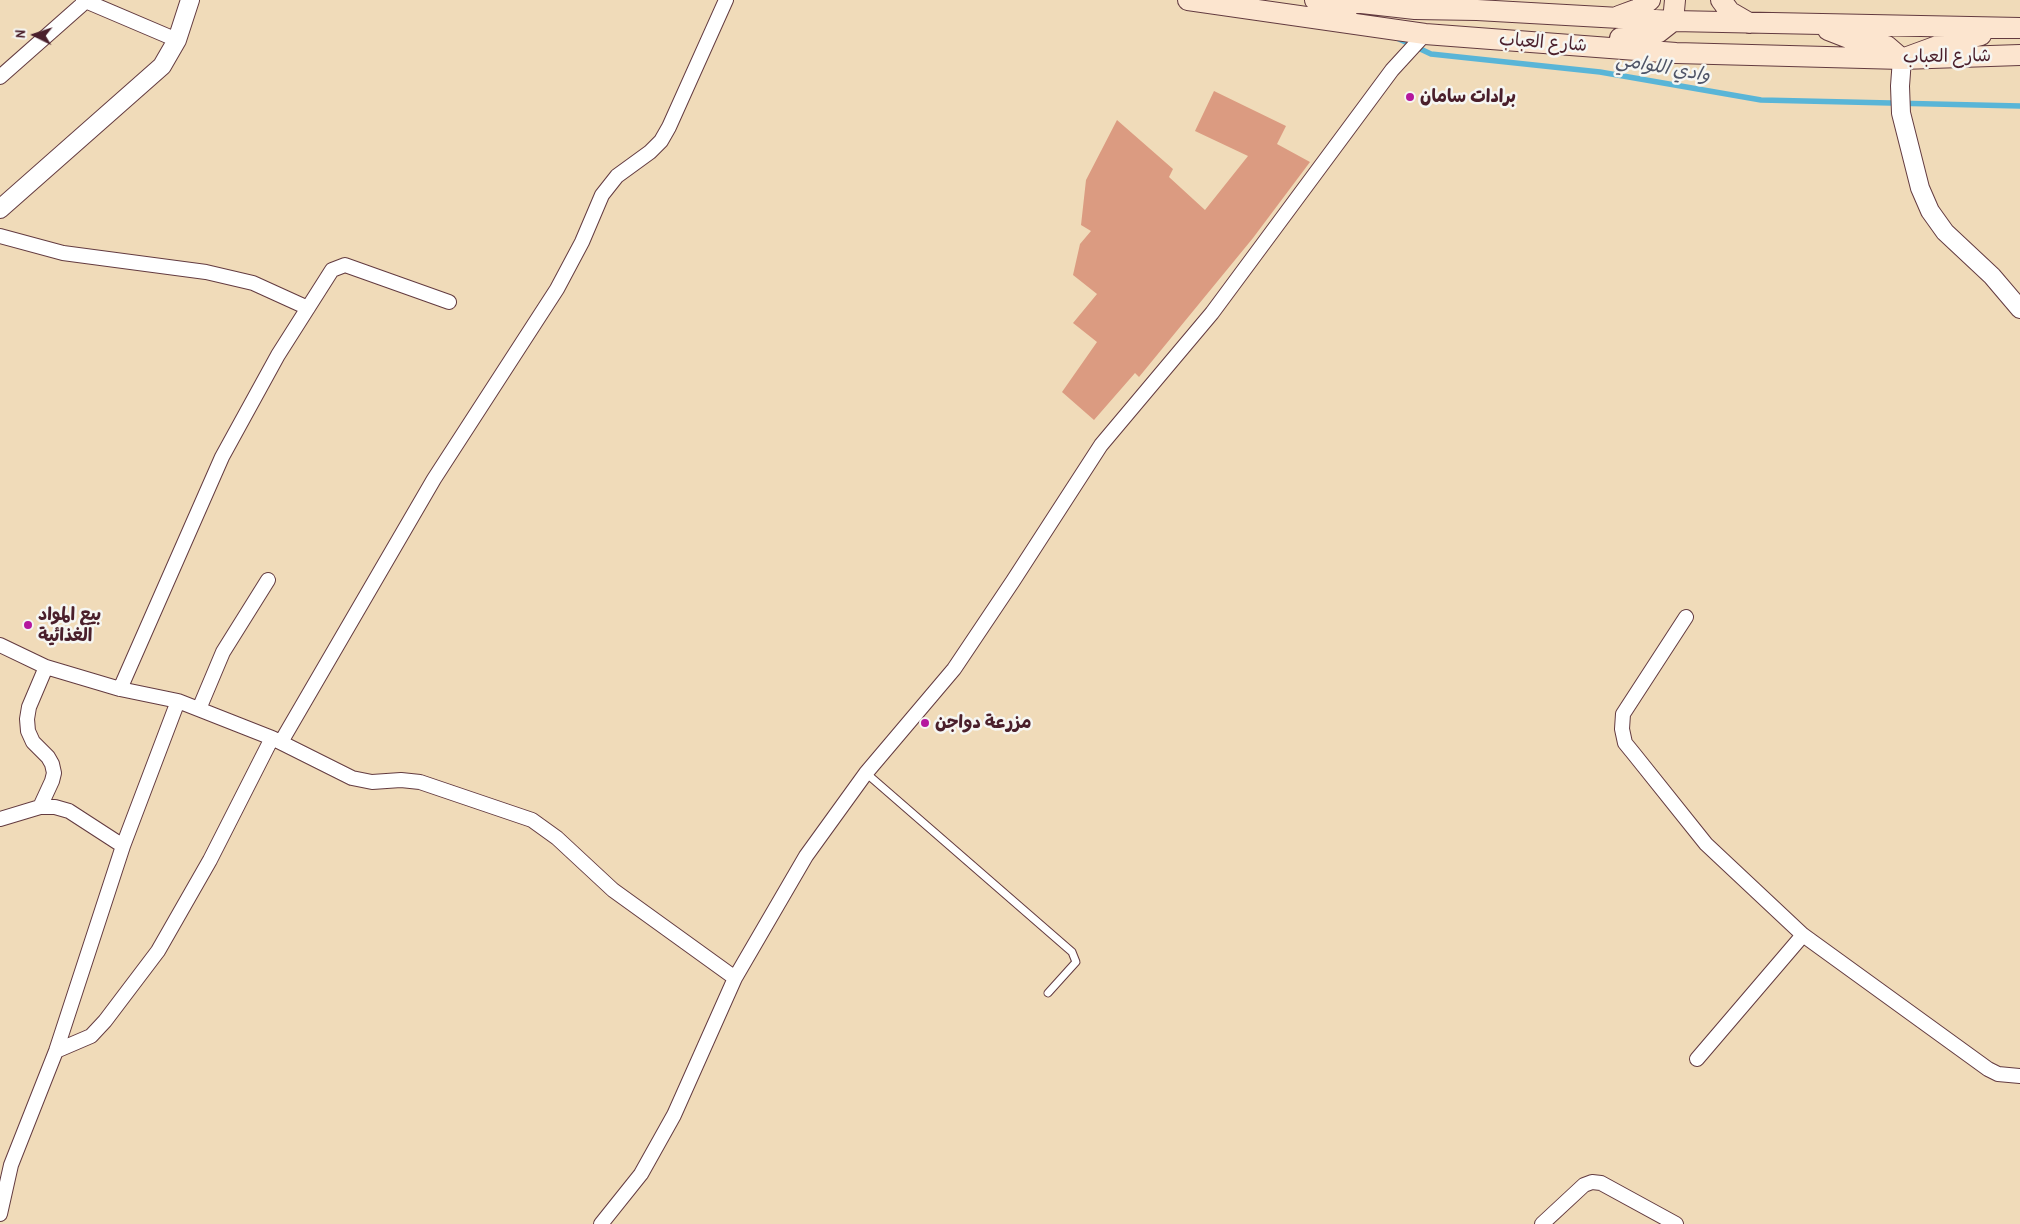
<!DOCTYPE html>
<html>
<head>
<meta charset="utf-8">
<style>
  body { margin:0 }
  #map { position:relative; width:2020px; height:1224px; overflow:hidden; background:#f0dbb9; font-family:"Patrick Hand",sans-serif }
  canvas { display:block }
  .north { position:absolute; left:10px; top:10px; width:50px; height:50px; -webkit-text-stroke:4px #f6f6f2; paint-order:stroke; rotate:274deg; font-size:14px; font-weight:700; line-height:20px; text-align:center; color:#4a1f2b }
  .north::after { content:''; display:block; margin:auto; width:18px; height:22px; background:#4a1f2b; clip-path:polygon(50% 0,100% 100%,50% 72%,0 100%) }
</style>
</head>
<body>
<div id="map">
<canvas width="2020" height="1224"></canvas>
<div class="north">N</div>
</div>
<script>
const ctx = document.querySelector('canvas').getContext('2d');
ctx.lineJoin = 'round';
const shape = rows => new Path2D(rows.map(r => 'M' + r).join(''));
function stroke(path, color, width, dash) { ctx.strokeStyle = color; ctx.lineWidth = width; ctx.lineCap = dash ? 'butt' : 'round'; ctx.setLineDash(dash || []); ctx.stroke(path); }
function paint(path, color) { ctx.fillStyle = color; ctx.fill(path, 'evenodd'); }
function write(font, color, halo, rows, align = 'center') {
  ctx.font = font + ' "Patrick Hand","Playpen Sans Arabic",sans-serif'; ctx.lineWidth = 5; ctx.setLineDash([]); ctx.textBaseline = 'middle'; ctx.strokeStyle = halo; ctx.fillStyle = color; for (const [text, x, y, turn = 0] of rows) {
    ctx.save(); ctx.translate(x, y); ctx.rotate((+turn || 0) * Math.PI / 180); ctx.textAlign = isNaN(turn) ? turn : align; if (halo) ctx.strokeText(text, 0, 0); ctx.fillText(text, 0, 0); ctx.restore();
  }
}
const stream = shape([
  [1397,38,1431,54,1600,72,1761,100,2020,106]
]);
const building = shape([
  [1214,91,1286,126,1277,144,1310,162,1253,238,1139,377,1135,373,1094,420,1062,392,1097,342,1073,323,1097,294,1073,275,1080,244,1091,231,1081,225,1086,180,1117,120,1173,169,1169,177,1205,210,1248,156,1195,131]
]);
const service = shape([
  [866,773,1072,952,1076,962,1048,993]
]);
const minor = shape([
  [83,0,177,40],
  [0,77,86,1],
  [0,236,63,253,206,272,253,283,308,308],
  [1686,617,1623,714,1622,729,1625,743,1634,754,1706,844,1803,935,1988,1069,1998,1074,2020,1076],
  [0,645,46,667,120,689,178,701,272,738,352,778,372,782,401,780,420,782,532,820,557,838,613,890,735,978],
  [120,689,222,457,278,355,332,270,345,265,449,302],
  [199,709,223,652,268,580],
  [281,742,434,479,557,289,582,242,602,195,617,176,650,152,661,141,669,127,726,0],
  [40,807,52,781,54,773,52,764,48,757,33,742,28,731,27,719,29,707,46,667],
  [0,819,40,807,55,807,69,811,123,846],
  [56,1051,91,1036,105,1021,158,951,210,860,272,738],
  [1697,1059,1803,935],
  [0,1214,11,1165,56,1051,123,846,178,701],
  [601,1224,641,1174,674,1115,735,978,806,856,866,773,954,669,1013,581,1101,445,1212,313,1392,70,1425,34],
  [1542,1224,1584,1185,1592,1182,1601,1183,1676,1224]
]);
const tertiary = shape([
  [1902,59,1900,86,1901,113,1920,188,1930,211,1945,232,1992,276,2020,309],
  [0,209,162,66,177,40,190,0]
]);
const secondary = shape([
  [1188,0,1425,34,1676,53,1902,59,2020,55],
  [1315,0,1347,10],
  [1335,0,1415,9,1477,10,1673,21,2020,28],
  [1721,0,1730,12,1749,23],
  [1619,16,1638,9,1650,0],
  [1673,21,1675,0],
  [1828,30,1851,39,1887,46,1902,59,1943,44,1981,35],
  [1620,38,1636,38,1648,36,1659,32,1673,21]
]);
const markers = [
  [1410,97,5,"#b5179e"],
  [28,625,5,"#b5179e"],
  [925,723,5,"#b5179e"]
];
const streetNames = [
  ["شارع العباب",1543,43,4],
  ["شارع العباب",1947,57,-1]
];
const poiNames = [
  ["برادات سامان",1420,97],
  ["بيع المواد",38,615],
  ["الغذائية",38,636],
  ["مزرعة دواجن",935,723]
];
const waterNames = [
  ["وادي اللوامي",1663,68,10]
];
stroke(stream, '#59b5d7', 5.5);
paint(building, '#db9b81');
stroke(service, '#633b40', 9);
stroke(minor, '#633b40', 16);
stroke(tertiary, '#633b40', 20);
stroke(secondary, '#633b40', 22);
stroke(service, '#fff', 7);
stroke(minor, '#fff', 14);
stroke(tertiary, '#fff', 18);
stroke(secondary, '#fce5cf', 20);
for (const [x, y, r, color] of markers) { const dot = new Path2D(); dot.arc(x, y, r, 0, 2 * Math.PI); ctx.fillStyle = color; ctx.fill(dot); stroke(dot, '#f6f6f2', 2); }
write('18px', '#4a1f2b', '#f6f6f2', streetNames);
write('bold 18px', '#4a1f2b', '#f6f6f2', poiNames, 'left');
write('italic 19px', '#4f5467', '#f6f6f2', waterNames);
</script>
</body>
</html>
